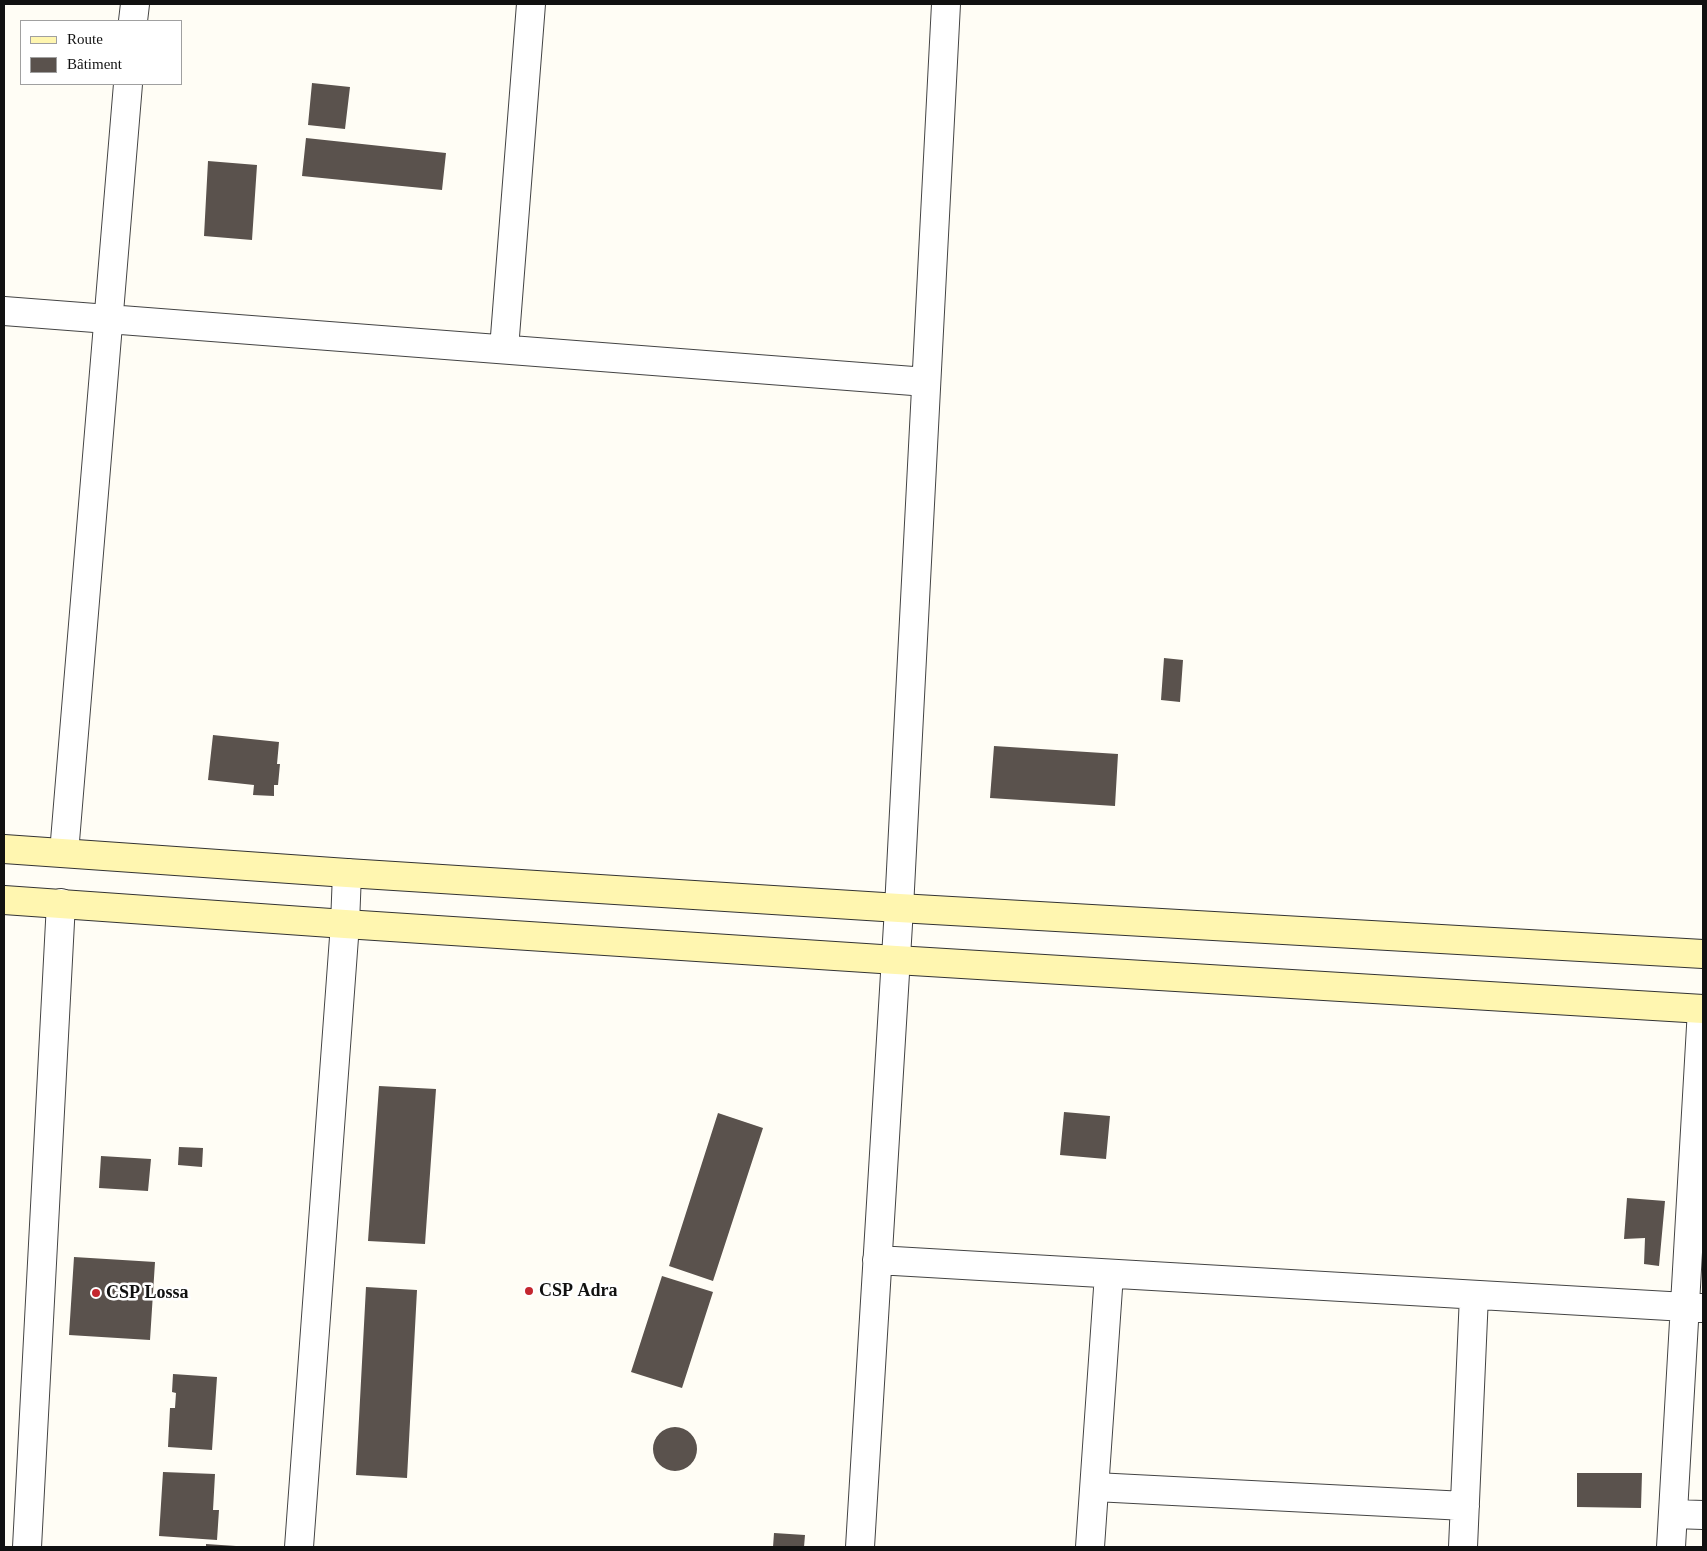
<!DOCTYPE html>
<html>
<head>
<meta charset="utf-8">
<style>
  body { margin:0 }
  #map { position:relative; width:1707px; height:1551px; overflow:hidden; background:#fffdf5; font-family:Georgia,serif }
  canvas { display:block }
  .frame { position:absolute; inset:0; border:5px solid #111; pointer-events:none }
  .legend { position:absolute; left:20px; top:20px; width:162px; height:65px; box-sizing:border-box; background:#fff; border:1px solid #a0a0a0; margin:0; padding:6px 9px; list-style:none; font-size:15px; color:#111 }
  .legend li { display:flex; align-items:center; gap:10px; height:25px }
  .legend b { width:25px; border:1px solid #a0a0a0 }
</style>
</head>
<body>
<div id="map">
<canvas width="1707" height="1551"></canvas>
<div class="frame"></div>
<ul class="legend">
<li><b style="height:6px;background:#fff6b0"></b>Route</li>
<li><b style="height:14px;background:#5a524d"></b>Bâtiment</li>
</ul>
</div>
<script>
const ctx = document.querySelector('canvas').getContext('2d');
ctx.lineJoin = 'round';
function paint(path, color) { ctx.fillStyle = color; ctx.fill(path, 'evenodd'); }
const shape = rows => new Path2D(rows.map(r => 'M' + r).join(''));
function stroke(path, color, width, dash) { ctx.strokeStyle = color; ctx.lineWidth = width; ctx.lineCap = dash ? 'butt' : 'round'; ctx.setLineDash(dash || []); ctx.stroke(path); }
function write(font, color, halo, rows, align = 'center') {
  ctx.font = font + ' Georgia,serif'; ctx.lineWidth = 5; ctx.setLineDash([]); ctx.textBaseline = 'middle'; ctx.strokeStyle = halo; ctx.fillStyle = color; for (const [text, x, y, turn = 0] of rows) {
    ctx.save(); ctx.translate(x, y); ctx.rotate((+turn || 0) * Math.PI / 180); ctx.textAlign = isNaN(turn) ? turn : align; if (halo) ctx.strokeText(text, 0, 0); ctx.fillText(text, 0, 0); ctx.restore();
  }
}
const building = shape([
  [312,83,350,87,345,129,308,125],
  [306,138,446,153,442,190,302,176],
  [208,161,257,165,252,240,204,236],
  [1164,658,1183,660,1180,702,1161,700],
  [213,735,279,742,277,764,280,764,278,785,274,785,274,796,253,795,254,785,208,780],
  [994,746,1118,754,1115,806,990,798],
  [379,1086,436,1089,425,1244,368,1241],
  [1064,1112,1110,1116,1106,1159,1060,1155],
  [718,1113,763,1128,713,1281,669,1266],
  [179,1147,203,1148,202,1167,178,1165],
  [101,1156,151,1159,148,1191,99,1188],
  [1627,1198,1665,1201,1659,1266,1644,1264,1645,1238,1624,1239],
  [74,1257,155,1262,150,1340,69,1335],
  [662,1276,713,1292,682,1388,631,1372],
  [366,1287,417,1290,407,1478,356,1475],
  [173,1374,217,1377,212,1450,168,1447,170,1408,175,1408,176,1393,172,1392],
  '653 1449a22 22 0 1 1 44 0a22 22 0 1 1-44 0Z',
  [163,1472,215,1474,213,1510,219,1510,217,1540,159,1536],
  [1577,1473,1642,1473,1641,1508,1577,1507],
  [774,1533,805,1535,804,1547,773,1547],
  [206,1544,236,1546,236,1547,206,1547]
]);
const street = shape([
  [133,21,135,4],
  [4,311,926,382],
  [504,349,531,4],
  [64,853,128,84],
  [877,1260,1703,1308],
  [1095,1487,1465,1506],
  [1673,1514,1703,1515],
  [27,1547,61,903],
  [299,1547,345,924,347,873],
  [860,1547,899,908,946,4],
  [1090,1547,1109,1274],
  [1463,1547,1474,1295],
  [1671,1547,1702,1009]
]);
const secondary = shape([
  [4,849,347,873,899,908,1703,954],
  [4,900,345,924,896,960,1703,1009]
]);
const markers = [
  [529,1291,5,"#c4262e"],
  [96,1293,5,"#c4262e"]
];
const poiNames = [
  ["CSP Adra",539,1291],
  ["CSP Lossa",106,1293]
];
paint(building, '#5a524d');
stroke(street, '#444', 30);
stroke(secondary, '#333', 30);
stroke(street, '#fff', 28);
stroke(secondary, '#fff6b0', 28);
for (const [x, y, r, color] of markers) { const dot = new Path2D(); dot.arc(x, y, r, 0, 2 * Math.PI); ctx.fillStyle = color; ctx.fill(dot); stroke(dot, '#fff', 2); }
write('bold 18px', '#111', '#fff', poiNames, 'left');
</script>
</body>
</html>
